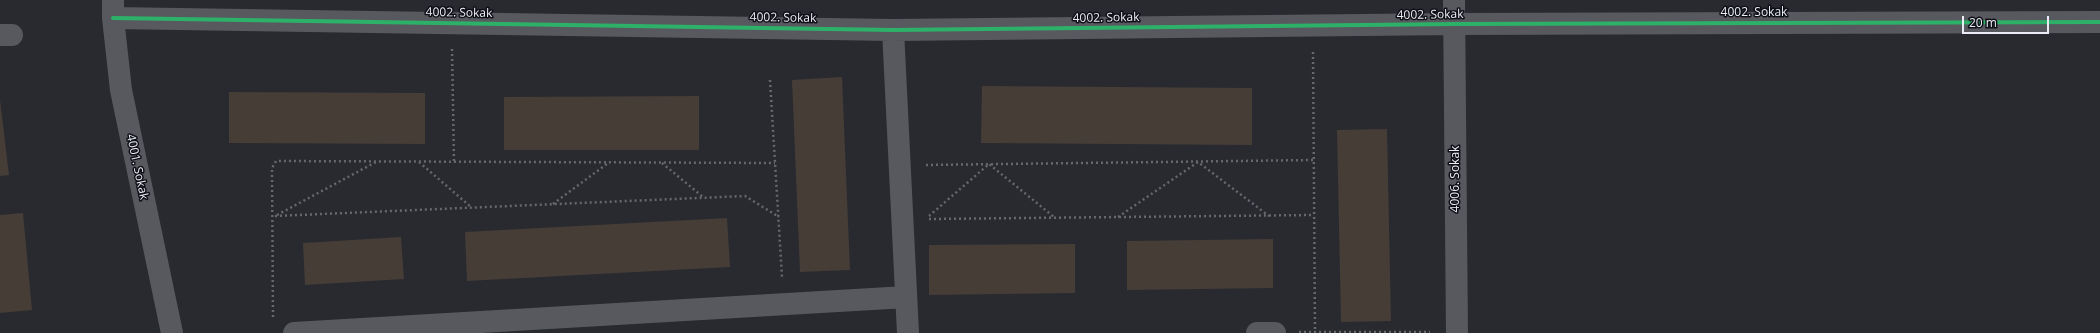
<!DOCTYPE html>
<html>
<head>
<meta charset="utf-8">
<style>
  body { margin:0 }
  #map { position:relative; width:2100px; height:333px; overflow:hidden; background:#282a30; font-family:"Open Sans",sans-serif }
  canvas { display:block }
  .scale { position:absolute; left:1962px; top:16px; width:87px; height:18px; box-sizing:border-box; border:2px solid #ebedf6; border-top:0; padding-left:5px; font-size:12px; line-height:14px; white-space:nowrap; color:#ebedf6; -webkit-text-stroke:3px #0f1016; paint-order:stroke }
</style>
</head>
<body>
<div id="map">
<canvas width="2100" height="333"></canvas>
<div class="scale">20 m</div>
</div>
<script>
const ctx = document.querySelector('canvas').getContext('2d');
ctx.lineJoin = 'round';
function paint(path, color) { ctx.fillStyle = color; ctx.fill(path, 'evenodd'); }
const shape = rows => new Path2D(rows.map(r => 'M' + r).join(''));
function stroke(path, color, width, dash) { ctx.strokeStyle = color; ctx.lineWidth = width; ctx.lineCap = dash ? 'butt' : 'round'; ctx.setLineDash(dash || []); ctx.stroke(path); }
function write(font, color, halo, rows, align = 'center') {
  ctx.font = font + ' "Open Sans",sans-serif'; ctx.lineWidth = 3; ctx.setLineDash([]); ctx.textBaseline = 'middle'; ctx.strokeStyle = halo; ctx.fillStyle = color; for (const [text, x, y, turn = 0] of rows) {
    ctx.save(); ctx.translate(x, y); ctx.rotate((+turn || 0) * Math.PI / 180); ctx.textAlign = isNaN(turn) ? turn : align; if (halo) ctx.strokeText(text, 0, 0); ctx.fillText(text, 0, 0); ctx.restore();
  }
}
const building = shape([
  [842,77,850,270,800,272,792,80],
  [982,86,1252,88,1252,145,981,143],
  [229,92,425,93,425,144,229,143],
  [699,96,699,150,504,150,504,97],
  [0,100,9,175,0,176],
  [1387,129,1391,321,1341,322,1337,130],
  [23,213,32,310,0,313,0,215],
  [727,218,730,267,467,281,465,232],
  [401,237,404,279,305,285,303,243],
  [1273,239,1273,288,1127,290,1127,241],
  [1075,244,1075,293,929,295,929,245]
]);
const path = shape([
  [452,49,454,162],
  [1313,52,1315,332],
  [770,80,782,277],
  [419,162,471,207],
  [662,163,703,197],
  [926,165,1314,160],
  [553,204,608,163],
  [277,215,376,162],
  [275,216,745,196,779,217],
  [929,216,989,164,1054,217],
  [1118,217,1198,162,1269,216],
  [929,219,1314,215],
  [273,317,272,168,276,161,775,163],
  [1299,332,1430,332]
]);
const minor = shape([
  [113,0,113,18,121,90,172,333],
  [1454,0,1457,333],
  [113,18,893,30,1455,24,2100,22],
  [893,30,908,333],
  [0,35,12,35],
  [294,333,906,297],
  [1257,333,1275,333]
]);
const cycleway = shape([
  [113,18,893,30,1455,24,2100,22]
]);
const streetNames = [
  ["4002. Sokak",459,13,1],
  ["4002. Sokak",1754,13],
  ["4002. Sokak",1430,15,-1],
  ["4002. Sokak",783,18,1],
  ["4002. Sokak",1106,18,-1],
  ["4001. Sokak",137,167,78],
  ["4006. Sokak",1456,179,-90]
];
paint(building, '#463d37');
stroke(path, '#67686d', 2.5, [2, 3]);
stroke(minor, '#58595e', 22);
stroke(cycleway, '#2db169', 4);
write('12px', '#ebedf6', '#0f1016', streetNames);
</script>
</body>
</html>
